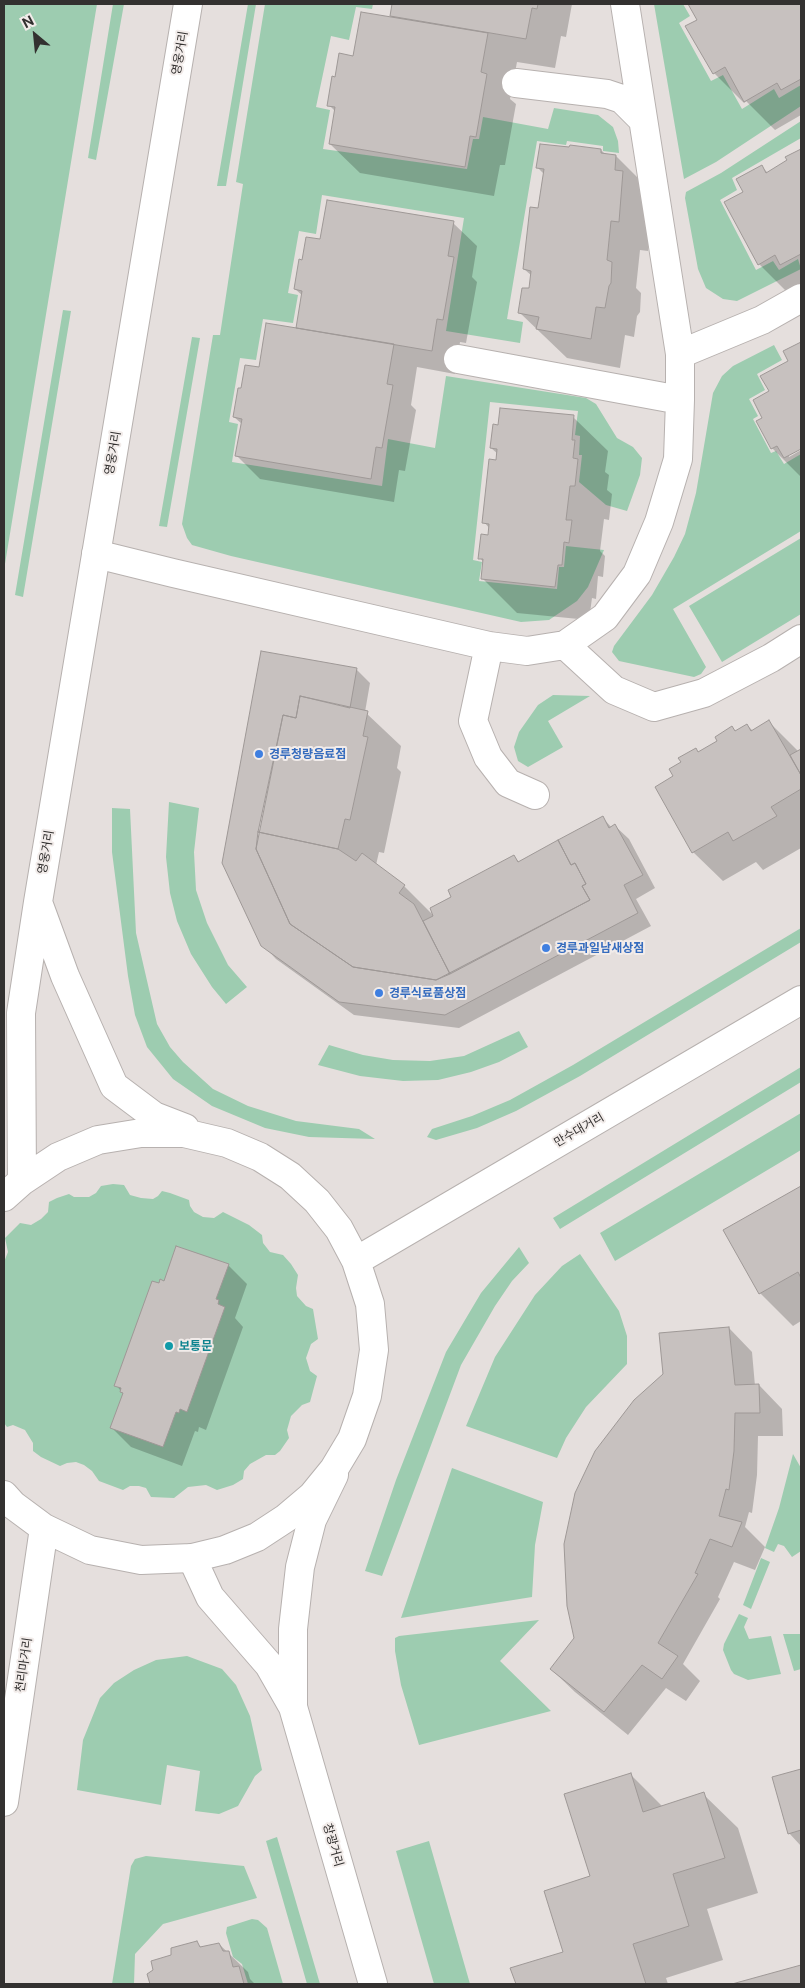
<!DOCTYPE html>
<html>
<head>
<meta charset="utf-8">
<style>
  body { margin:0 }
  #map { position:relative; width:805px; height:1988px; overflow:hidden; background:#e5dfdd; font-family:"Public Sans",sans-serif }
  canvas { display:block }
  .frame { position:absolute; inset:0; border:5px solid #333130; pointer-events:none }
  .north { position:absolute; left:10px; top:10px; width:50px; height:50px; -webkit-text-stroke:4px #f2ecea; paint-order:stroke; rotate:332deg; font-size:14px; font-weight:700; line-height:20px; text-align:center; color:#333130 }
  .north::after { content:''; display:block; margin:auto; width:18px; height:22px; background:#333130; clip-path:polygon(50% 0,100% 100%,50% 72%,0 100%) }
</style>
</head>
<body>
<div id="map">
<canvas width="805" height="1988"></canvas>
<div class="frame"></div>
<div class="north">N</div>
</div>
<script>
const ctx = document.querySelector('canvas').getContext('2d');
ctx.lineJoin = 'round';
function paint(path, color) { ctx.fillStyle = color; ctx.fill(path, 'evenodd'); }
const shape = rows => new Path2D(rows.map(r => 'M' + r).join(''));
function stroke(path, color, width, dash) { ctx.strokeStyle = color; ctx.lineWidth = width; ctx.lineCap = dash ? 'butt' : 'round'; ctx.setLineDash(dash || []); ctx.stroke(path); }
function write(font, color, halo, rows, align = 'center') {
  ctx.font = font + ' "Public Sans","Noto Sans KR",sans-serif'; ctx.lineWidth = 4; ctx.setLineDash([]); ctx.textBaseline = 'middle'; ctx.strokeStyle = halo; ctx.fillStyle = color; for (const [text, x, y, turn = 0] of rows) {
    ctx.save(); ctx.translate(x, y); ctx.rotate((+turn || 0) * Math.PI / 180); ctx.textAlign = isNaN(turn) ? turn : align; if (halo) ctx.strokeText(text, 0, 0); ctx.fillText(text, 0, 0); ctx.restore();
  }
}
const green = shape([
  [4,4,97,4,4,570],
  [113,4,124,4,96,160,88,158],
  [248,4,256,4,226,186,217,186],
  [265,4,373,4,372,9,356,7,349,40,331,36,316,107,330,110,323,149,467,169,473,139,479,139,483,117,548,129,554,108,598,115,613,127,618,141,619,153,603,151,603,146,567,141,566,145,537,141,507,319,523,322,520,343,446,331,464,218,322,195,316,234,299,231,288,293,298,295,293,323,263,319,256,360,240,358,229,422,238,424,232,462,382,486,388,439,435,448,446,376,586,398,596,404,617,438,633,447,642,458,640,475,627,511,606,505,579,482,582,455,579,455,580,436,575,435,578,411,490,402,473,560,482,562,479,581,557,589,559,567,564,567,566,546,604,550,588,587,577,601,549,620,521,622,231,556,192,545,187,538,182,524,213,335,220,335,243,184,236,182],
  [654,4,683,4,690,16,679,23,711,81,723,75,742,109,774,89,779,98,801,85,801,106,716,162,684,179],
  [801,121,801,138,732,178,737,190,720,200,756,270,773,261,779,270,798,259,801,269,737,301,723,299,706,288,698,269,685,198,686,192,721,173],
  [63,310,71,311,23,597,15,595],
  [192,337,200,338,167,527,159,526],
  [774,345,782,360,757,374,765,390,749,399,758,416,753,419,771,453,776,451,784,464,801,454,801,531,673,609,706,667,701,674,694,677,619,661,612,652,614,646,652,595,674,557,685,534,696,493,713,393,722,376,733,366],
  [801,538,801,614,722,662,689,606],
  [553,695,590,696,548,721,563,747,528,767,518,761,514,747,519,732,538,705],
  [169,802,199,808,194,852,196,890,207,923,228,965,247,987,226,1004,212,987,191,954,177,921,170,893,166,857],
  [112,808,130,809,136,933,157,1024,170,1047,183,1062,213,1089,248,1106,296,1121,359,1129,375,1139,309,1137,265,1128,212,1106,173,1079,147,1047,135,1015,128,976,112,852],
  [801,928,801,942,580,1076,516,1111,477,1128,436,1140,427,1137,432,1129,472,1116,510,1100,573,1065],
  [519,1031,528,1047,499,1062,471,1072,438,1080,403,1081,360,1076,318,1065,329,1045,363,1055,393,1060,430,1061,464,1056],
  [801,1067,801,1082,560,1229,553,1218],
  [801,1113,801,1150,615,1261,600,1233],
  [113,1184,124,1185,130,1195,141,1198,153,1199,158,1196,162,1191,170,1193,189,1200,190,1206,194,1212,203,1217,214,1218,223,1212,249,1225,262,1235,263,1243,270,1252,283,1255,291,1264,298,1275,296,1288,297,1296,306,1306,313,1309,318,1339,311,1344,306,1358,310,1371,317,1376,310,1402,302,1405,291,1416,287,1430,289,1438,280,1451,275,1455,266,1455,250,1464,244,1471,243,1479,233,1485,217,1490,206,1485,188,1487,174,1498,151,1497,146,1488,139,1486,130,1486,123,1490,99,1481,92,1471,84,1465,76,1462,67,1463,60,1466,41,1457,33,1451,33,1443,25,1430,13,1425,7,1427,4,1423,4,1262,8,1252,5,1238,20,1223,31,1225,41,1219,48,1212,49,1202,57,1198,69,1194,74,1197,89,1197,96,1193,101,1186],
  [519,1247,529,1263,512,1281,495,1306,461,1365,382,1576,365,1571,396,1480,446,1352,481,1293],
  [580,1254,619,1311,627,1336,627,1364,586,1407,566,1438,557,1458,466,1426,495,1357,535,1295,562,1266],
  [793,1454,801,1468,801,1551,792,1557,784,1546,778,1544,774,1552,765,1548,779,1508],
  [452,1468,543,1502,535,1545,532,1597,401,1618],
  [761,1558,770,1562,751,1609,743,1605],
  [739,1614,748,1618,744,1627,749,1639,771,1636,781,1674,748,1680,734,1674,731,1670,723,1650,724,1644],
  [539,1620,500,1661,551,1711,419,1745,401,1685,395,1651,395,1638,399,1636],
  [783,1634,801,1634,801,1669,794,1671],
  [187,1656,222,1669,236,1685,250,1716,262,1770,255,1776,238,1806,219,1814,195,1811,200,1771,167,1765,161,1805,77,1790,83,1740,100,1698,114,1683,134,1670,156,1660],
  [277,1837,320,1984,307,1984,266,1841],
  [429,1841,470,1984,434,1984,396,1851],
  [146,1856,244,1866,257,1898,163,1924,135,1954,134,1984,112,1984,131,1866,135,1859],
  [252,1919,258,1920,267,1928,283,1984,248,1984,242,1964,233,1957,226,1933,227,1927]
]);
const shadow = shape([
  [393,4,572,4,566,37,561,36,555,68,517,62,510,99,516,104,505,165,500,165,494,196,360,173,330,144,336,112,329,105,336,78,391,18],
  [689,4,801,4,801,115,775,130,746,101,744,103,714,73,687,26,699,20],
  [601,150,605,154,616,156,645,185,652,201,648,251,640,250,636,288,641,293,640,312,637,316,634,337,625,335,620,368,567,358,519,312,530,289,532,276,524,269,539,210,544,174,538,168],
  [801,150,801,286,788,293,759,264,744,192,762,167,768,173,789,161,787,158],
  [453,223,477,246,472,277,477,282,466,343,460,342,455,374,417,367,411,405,416,410,405,471,399,470,394,502,260,479,237,456,242,424,234,417,242,390,297,330,303,296,295,289,303,262,321,240],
  [801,343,801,447,789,454,789,457,801,450,801,477,772,448,764,418,770,392,790,361,785,352],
  [573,417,608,451,605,472,609,475,607,490,612,494,609,520,604,519,600,551,605,556,603,577,598,576,596,599,592,598,589,620,517,613,483,579,484,563,480,558,489,537,490,529,484,522,498,454,491,448],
  [356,669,370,683,365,712,401,746,397,768,401,772,384,853,379,852,376,865,404,886,434,916,453,897,514,856,519,862,603,818,612,828,615,826,629,839,655,888,636,899,651,926,459,1028,354,1015,276,959,263,945],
  [769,722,799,752,801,750,801,835,800,836,801,848,763,870,756,862,723,881,693,852,675,777,682,763,719,741,732,728,736,731,747,725,753,731],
  [801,1187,801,1321,793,1326,760,1293,725,1230],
  [228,1265,247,1284,235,1318,243,1327,206,1430,199,1427,198,1432,195,1431,182,1466,131,1447,112,1428,124,1395,116,1385,160,1285],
  [729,1328,752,1352,755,1386,759,1385,782,1409,783,1436,758,1436,757,1475,752,1513,749,1512,745,1527,765,1547,755,1570,734,1562,718,1597,720,1599,683,1664,700,1681,686,1701,666,1688,628,1735,575,1692,551,1669,575,1639],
  [801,1770,801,1846,789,1833,774,1778],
  [630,1774,663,1807,703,1794,738,1828,758,1893,707,1909,723,1960,666,1978,668,1984,517,1984,512,1969,565,1952],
  [196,1943,202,1948,219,1944,248,1972,250,1979,255,1984,152,1984,149,1973,172,1956],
  [801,1967,801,1984,737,1984]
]);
const building = shape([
  [392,4,538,4,537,9,532,8,526,39,390,16,392,4],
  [688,4,801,4,801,79,781,90,777,83,744,102,725,67,713,74,685,26,697,20,688,4],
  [361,12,488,33,481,72,487,74,476,137,470,136,465,167,329,144,335,107,327,106,332,76,335,77,339,53,353,56,361,12],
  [540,144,569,147,570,145,601,149,601,153,616,155,615,170,623,171,619,222,611,221,607,260,612,262,611,283,609,286,605,308,596,307,591,339,536,329,539,317,518,313,522,288,529,288,531,271,523,269,530,207,538,208,544,169,536,168,540,144],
  [801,149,801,254,780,265,775,255,758,265,724,202,743,192,736,179,762,165,766,173,787,160,785,157,801,149],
  [327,200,454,221,448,256,454,257,443,320,437,319,432,351,296,328,302,291,294,289,299,259,302,260,306,237,320,239,327,200],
  [266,323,394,344,387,384,393,385,382,448,376,447,371,479,235,456,242,419,233,417,238,388,241,388,245,365,259,367,266,323],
  [801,342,801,449,784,458,777,446,771,449,756,421,762,418,753,400,769,391,760,376,788,361,783,351,801,342],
  [500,408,574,415,572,440,575,440,573,458,578,459,575,486,570,486,566,520,572,520,569,543,564,542,562,565,558,565,555,587,481,579,483,559,478,559,481,534,488,535,489,524,482,523,489,459,496,460,497,449,490,448,493,424,498,425,500,408],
  [261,651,357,668,350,708,300,696,296,718,283,715,256,849,290,924,353,967,436,980,590,900,582,886,586,884,575,863,571,865,558,840,603,816,609,828,615,824,643,875,624,885,638,913,445,1015,339,1002,261,946,222,863,261,651],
  [300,696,368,711,363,736,368,737,350,820,345,819,338,849,258,832,283,715,296,718,300,696],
  [769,720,801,775,801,789,771,807,777,816,733,841,728,832,692,853,655,787,673,776,669,769,681,762,678,758,696,748,698,752,717,741,715,737,732,726,735,731,747,724,751,731,769,720],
  [801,749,801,775,790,755,801,749],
  [258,832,338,849,356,861,362,853,405,885,399,893,414,904,450,974,436,980,353,967,290,924,256,849,258,832],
  [558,840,571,865,575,863,586,884,582,886,590,900,450,974,423,921,433,916,430,908,451,897,448,890,514,855,518,862,558,840],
  [801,1186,801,1278,798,1272,759,1294,723,1230,801,1186],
  [176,1246,229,1264,216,1299,219,1300,218,1304,225,1307,187,1412,180,1409,179,1413,176,1412,163,1447,110,1428,123,1393,120,1392,121,1388,114,1386,152,1281,159,1283,160,1279,164,1281,176,1246],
  [729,1327,735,1385,759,1384,760,1413,735,1413,734,1451,729,1490,726,1489,719,1516,742,1522,732,1547,710,1539,695,1573,698,1574,658,1643,678,1656,662,1679,642,1665,604,1712,550,1669,574,1638,567,1606,564,1544,575,1493,595,1451,634,1400,663,1374,659,1333,729,1327],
  [801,1769,801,1830,788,1834,772,1777,801,1769],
  [631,1773,643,1812,704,1792,725,1858,673,1874,689,1926,633,1944,646,1984,516,1984,510,1968,563,1952,544,1891,590,1876,564,1794,631,1773],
  [197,1941,200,1947,219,1943,223,1951,229,1951,233,1967,239,1966,244,1984,150,1984,147,1974,153,1970,151,1961,171,1955,171,1948,197,1941],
  [801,1965,801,1984,732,1984,801,1965]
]);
const minor = shape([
  [516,83,607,94,622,99,642,119],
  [680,354,762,320,801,298],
  [458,359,680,400],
  [96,554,173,573,489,646,527,651,565,645,605,617,637,574,659,522,678,459,680,400,680,354,625,4],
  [565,645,614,690,654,707,704,693,771,658,801,639],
  [489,646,473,721,488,757,508,783,535,795],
  [192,1558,210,1597,269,1665,293,1707,373,1984],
  [293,1705,293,1629,300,1567,312,1520,334,1475]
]);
const primary = shape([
  [39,905,65,976,114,1086,154,1116,185,1128],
  [22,1181,21,1013,38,902,188,4],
  [4,1197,22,1181,58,1157,98,1140,141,1133,184,1133,227,1143,260,1157,290,1176,317,1201,339,1229,356,1261,370,1304,374,1350,367,1396,352,1439,334,1469,312,1496,286,1518,257,1537,225,1550,192,1558,141,1560,90,1550,44,1528,13,1505,4,1495],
  [356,1261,801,1000],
  [4,1802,44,1528]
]);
const markers = [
  [259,754,5,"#3f7fe0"],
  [546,948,5,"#3f7fe0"],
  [379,993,5,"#3f7fe0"],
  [169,1346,5,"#0f9aa8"]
];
const streetNames = [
  ["영웅거리",180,53,-80],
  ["영웅거리",113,453,-80],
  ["영웅거리",46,852,-80],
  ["만수대거리",579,1130,-30],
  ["천리마거리",24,1665,-82],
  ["창광거리",333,1845,74]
];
const shopNames = [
  ["경루청량음료점",269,754],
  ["경루과일남새상점",556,948],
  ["경루식료품상점",389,993]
];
const cultureNames = [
  ["보통문",179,1346]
];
paint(green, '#9dccb0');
paint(shadow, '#0003');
paint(building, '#c7c1bf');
stroke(building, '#9e9896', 1);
stroke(minor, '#b7b1af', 30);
stroke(primary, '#b7b1af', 30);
stroke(minor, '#fff', 28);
stroke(primary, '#fff', 28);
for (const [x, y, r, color] of markers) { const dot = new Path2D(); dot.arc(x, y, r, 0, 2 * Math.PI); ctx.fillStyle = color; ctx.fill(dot); stroke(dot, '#f2ecea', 2); }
write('12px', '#333130', '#f2ecea', streetNames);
write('bold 12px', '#366cbe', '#f2ecea', shopNames, 'left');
write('bold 12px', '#0d838f', '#f2ecea', cultureNames, 'left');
</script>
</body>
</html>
